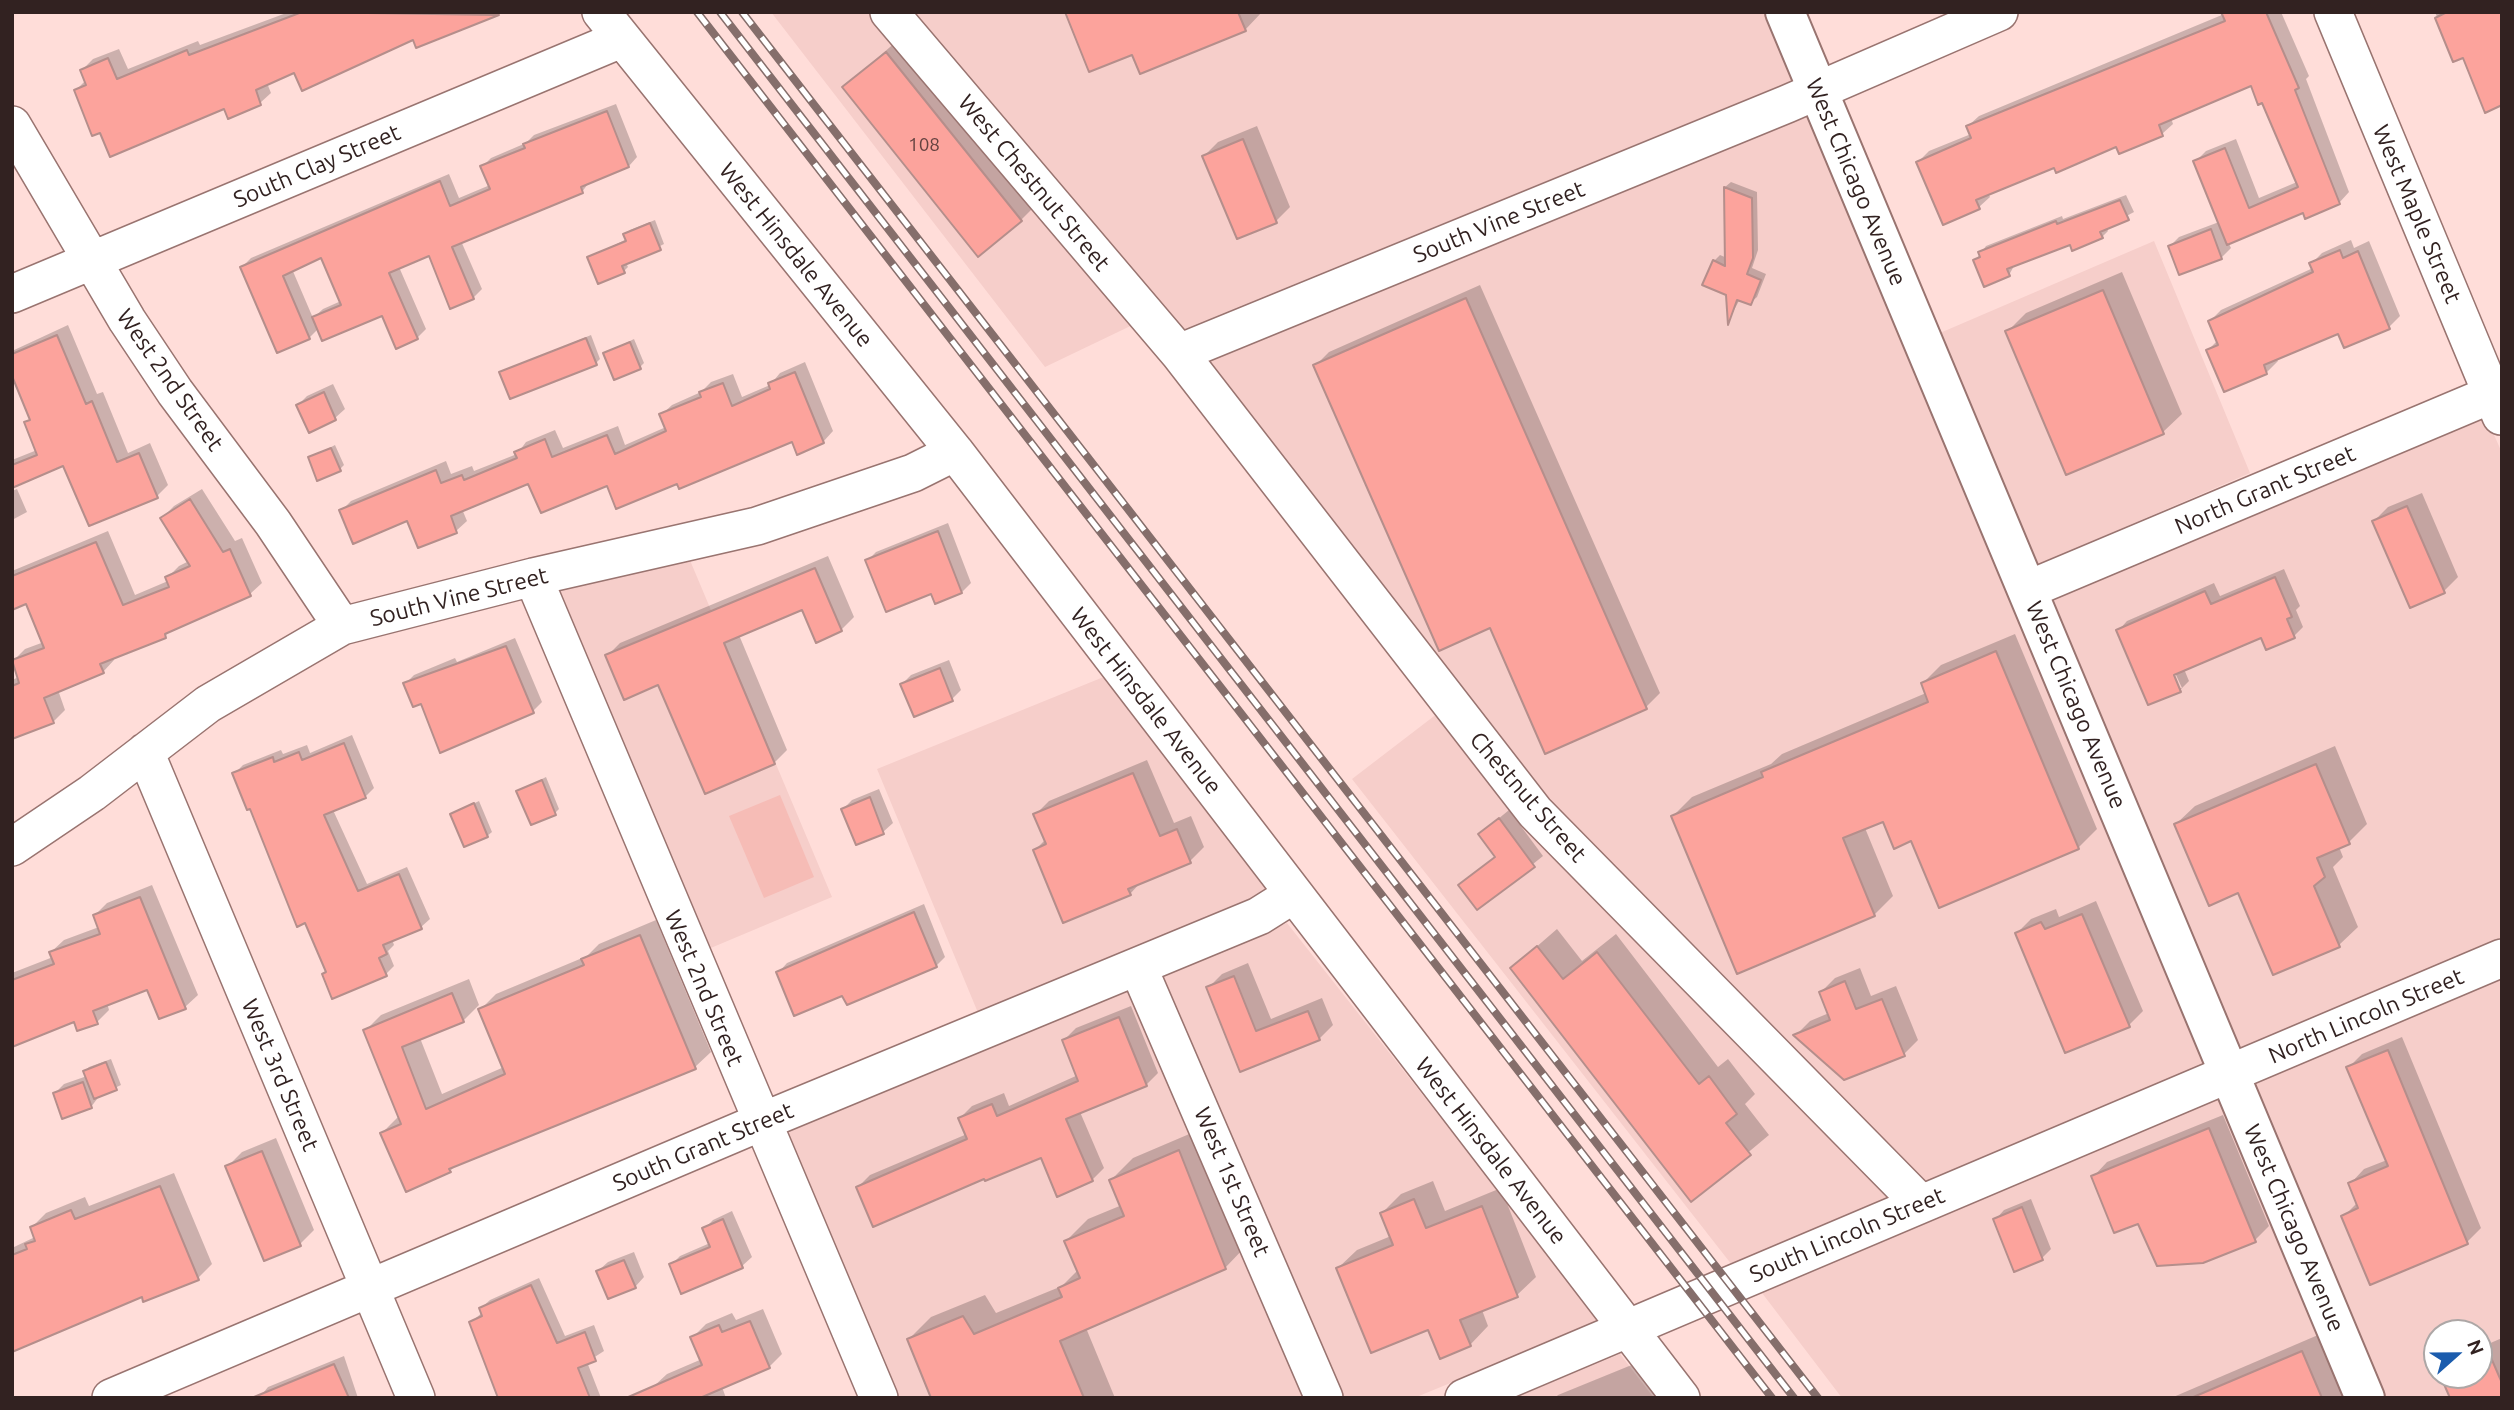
<!DOCTYPE html>
<html>
<head>
<meta charset="utf-8">
<style>
  body { margin:0 }
  #map { position:relative; width:2514px; height:1410px; overflow:hidden; background:#ffddd9; font-family:Ubuntu,sans-serif }
  canvas { display:block }
  .frame { position:absolute; inset:0; border:14px solid #322221; pointer-events:none }
  .north { position:absolute; left:2423px; top:1319px; width:70px; height:70px; box-sizing:border-box; background:#fff; border:2px solid #ada7a6; border-radius:50%; rotate:69deg; font-size:19px; font-weight:700; line-height:28px; text-align:center; color:#322221 }
  .north::after { content:''; display:block; margin:auto; width:24px; height:32px; background:#1b5cad; clip-path:polygon(50% 0,100% 100%,50% 72%,0 100%) }
</style>
</head>
<body>
<div id="map">
<canvas width="2514" height="1410"></canvas>
<div class="frame"></div>
<div class="north">N</div>
</div>
<script>
const ctx = document.querySelector('canvas').getContext('2d');
ctx.lineJoin = 'round';
function paint(path, color) { ctx.fillStyle = color; ctx.fill(path, 'evenodd'); }
const shape = rows => new Path2D(rows.map(r => 'M' + r).join(''));
function stroke(path, color, width, dash) { ctx.strokeStyle = color; ctx.lineWidth = width; ctx.lineCap = dash ? 'butt' : 'round'; ctx.setLineDash(dash || []); ctx.stroke(path); }
function write(font, color, halo, rows, align = 'center') {
  ctx.font = font + ' Ubuntu,sans-serif'; ctx.lineWidth = 6; ctx.setLineDash([]); ctx.textBaseline = 'middle'; ctx.strokeStyle = halo; ctx.fillStyle = color; for (const [text, x, y, turn = 0] of rows) {
    ctx.save(); ctx.translate(x, y); ctx.rotate((+turn || 0) * Math.PI / 180); ctx.textAlign = isNaN(turn) ? turn : align; if (halo) ctx.strokeText(text, 0, 0); ctx.fillText(text, 0, 0); ctx.restore();
  }
}
const built = shape([
  [771,12,882,12,1143,320,1045,367],
  [912,12,1771,12,1799,78,1182,330],
  [1813,111,2215,1064,1921,1186,1554,817,1198,360],
  [2154,241,2250,473,2028,569,1933,336],
  [2485,414,2502,453,2502,1398,2379,1398,2053,598],
  [2437,1333,2479,1333,2479,1375,2437,1375],
  [689,558,832,897,706,950,556,590],
  [1106,676,1274,898,981,1020,877,769],
  [1442,710,1900,1198,1732,1265,1352,779],
  [1287,923,1601,1321,1414,1398,1342,1398,1160,978],
  [1134,987,1306,1398,886,1398,775,1134],
  [2227,1092,2352,1398,1842,1398,1759,1289],
  [1620,1354,1654,1398,1514,1398]
]);
const green = shape([
  [780,795,814,877,764,898,729,816]
]);
const shadow = shape([
  [289,12,493,12,489,17,295,71,267,83,271,93,260,103,229,117,225,107,101,131,76,90,86,80,82,70,93,59,119,49,128,69,198,41,200,45],
  [1067,12,1262,12,1245,30,1133,52],
  [2229,12,2281,12,2309,76,2306,79,2349,192,2339,203,2303,211,2228,242,2231,248,2221,258,2170,246,2179,237,2219,222,2195,162,2206,151,2236,139,2259,198,2297,182,2263,101,2252,84,2171,118,2173,124,2162,134,2055,166,1988,193,1990,197,1979,207,1918,162,1929,151,1971,134,1968,126,1979,116],
  [2435,12,2502,12,2464,56,2454,60],
  [905,34,1040,201,1021,220,844,87],
  [616,104,637,157,629,166,590,181,582,192,461,241,482,289,473,298,430,254,399,267,426,329,417,338,383,313,319,328,309,338,242,267,251,258,449,174,459,198,490,185,483,166,491,158,526,143,534,135],
  [322,256,341,301,323,309,313,318,292,269],
  [1257,126,1290,207,1276,221,1238,237,1204,156,1218,142],
  [1731,182,1757,192,1758,250,1752,268,1766,274,1757,297,1750,303,1740,299,1728,321,1728,294,1714,261,1720,255,1727,258,1725,187],
  [2126,195,2134,212,2106,227,2108,231,2102,237,2071,242,2014,266,2009,275,1975,261,1986,246,2062,216,2063,219],
  [655,220,664,244,626,263,628,267,624,271,589,257,627,239,626,234,630,230],
  [2351,240,2354,248,2369,241,2400,316,2389,327,2339,331,2276,358,2278,361,2266,373,2208,350,2218,340,2210,321,2221,310,2313,268,2311,264,2322,253],
  [2122,272,2182,414,2163,432,2007,332,2026,313],
  [1480,285,1660,693,1646,707,1491,626,1315,366,1329,352],
  [68,325,97,394,103,392,128,453,150,443,168,485,157,496,64,464,12,486,12,460,37,450,26,423,31,418,12,372,12,351],
  [591,335,600,359,596,363,501,372],
  [634,339,644,363,640,367,605,353],
  [805,362,833,431,823,442,793,439,678,482,529,481,462,509,467,521,456,531,408,519,341,511,351,501,446,461,451,474,472,466,474,471,517,454,526,442,555,430,563,448,618,426,625,445,666,427,661,415,672,405,701,392,711,382,733,374,742,397,770,385,780,373],
  [333,384,345,409,335,418,310,430,298,405,307,396],
  [335,445,344,465,340,469,310,458],
  [17,489,27,512,12,520,12,491],
  [202,489,235,541,242,538,262,583,250,594,173,628,165,636,113,657,114,660,103,672,58,690,65,710,53,722,12,737,12,680,19,677,13,661,25,649,44,642,27,602,12,608,12,571,108,531,135,595,168,581,167,578,179,566,189,561,162,518,174,506],
  [2422,493,2458,577,2444,591,2374,521,2388,507],
  [948,523,971,583,962,592,932,591,867,561,876,552],
  [828,556,854,617,841,630,803,608,739,635,787,750,774,763,659,683,607,656,620,643],
  [2284,569,2300,606,2296,610,2303,627,2294,636,2267,647,2262,636,2184,669,2189,681,2180,690,2149,703,2118,631,2127,621,2214,583,2220,596],
  [2172,666,2182,688,2178,688,2169,668],
  [2015,634,2097,829,2078,848,1912,839,1884,819,1865,828,1893,896,1874,915,1673,816,1692,797,1771,764,1782,754,1926,693,1923,683,1941,665],
  [515,638,542,702,533,711,421,702,405,684,414,675,455,658,457,662],
  [949,660,961,690,952,699,902,684,911,675],
  [352,735,374,788,365,797,333,810,367,884,407,867,430,919,421,927,392,939,394,945,388,951,394,966,386,974,327,971,234,774,243,765,281,750,283,754,307,745,310,753],
  [2335,746,2367,824,2349,842,2339,847,2343,857,2333,867,2358,927,2339,945,2239,891,2176,824,2195,806],
  [1147,760,1174,823,1191,816,1204,847,1190,861,1141,882,1130,894,1035,850,1046,839,1035,815,1049,801],
  [546,777,559,809,555,813,518,791],
  [879,789,893,823,883,832,857,843,843,809,852,800],
  [479,801,492,832,487,836,452,814],
  [1509,810,1543,856,1478,908,1461,885,1496,856,1480,834],
  [152,885,198,995,185,1007,160,1017,148,988,107,1003,109,1010,97,1022,75,1020,12,1037,12,973,53,957,51,952,64,940,99,927,95,915,107,903],
  [2096,901,2143,1011,2129,1025,2017,933,2031,919,2056,909,2059,917],
  [924,904,945,957,936,966,843,993,778,973,787,963],
  [656,920,711,1052,695,1067,457,1164,450,1171,382,1133,399,1116,365,1031,381,1015,469,979,479,1005,463,1021,420,1038,442,1094,504,1067,480,1010,496,994,587,956,599,944],
  [1557,929,1582,961,1616,934,1718,1067,1728,1059,1755,1094,1745,1104,1769,1135,1691,1200,1512,968],
  [1248,963,1271,1019,1322,998,1333,1025,1319,1039,1241,1070,1208,988,1222,974],
  [1860,968,1871,996,1896,986,1918,1040,1904,1054,1796,1035,1810,1021,1829,1013,1821,992,1835,978],
  [1131,1006,1158,1073,1146,1085,1080,1112,1104,1168,1092,1180,1042,1156,985,1176,858,1187,870,1175,967,1134,960,1118,972,1106,1004,1093,1009,1106,1078,1075,1064,1040,1076,1028],
  [2402,1037,2481,1228,2467,1242,2343,1217,2358,1202,2350,1184,2364,1169,2387,1160,2348,1068,2362,1054],
  [111,1059,121,1085,100,1095,91,1107,55,1093,64,1084,87,1076,85,1071,89,1067],
  [2223,1115,2269,1226,2255,1240,2139,1222,2093,1177,2107,1162],
  [1201,1129,1247,1245,1225,1268,1086,1328,1115,1398,933,1398,909,1339,931,1317,985,1295,996,1313,1062,1286,1078,1270,1066,1241,1088,1219,1122,1205,1111,1180,1133,1158],
  [276,1138,314,1230,300,1244,228,1166,242,1152],
  [174,1173,212,1264,198,1278,143,1295,12,1350,12,1248,35,1237,32,1227,46,1213,85,1197,89,1206],
  [1433,1181,1445,1211,1501,1188,1536,1277,1517,1295,1482,1310,1488,1326,1470,1345,1429,1328,1338,1268,1357,1250,1391,1236,1382,1213,1401,1194],
  [2031,1199,2051,1249,2042,1258,1995,1220,2004,1210],
  [732,1211,752,1257,742,1266,682,1292,671,1265,680,1256,710,1243,704,1229,713,1220],
  [634,1252,644,1277,635,1287,598,1271,608,1262],
  [539,1278,565,1336,594,1325,604,1351,587,1362,601,1398,563,1398,471,1322,483,1312,481,1308,490,1300],
  [763,1309,782,1354,769,1367,722,1387,726,1398,658,1398,653,1387,667,1374,702,1359,693,1337,706,1324,732,1313,736,1320],
  [2318,1335,2345,1398,2171,1398],
  [2502,1338,2502,1389,2442,1375,2479,1375,2479,1348],
  [344,1356,358,1398,259,1398,268,1387],
  [1634,1364,1660,1398,1555,1398,1558,1395]
]);
const building = shape([
  [302,12,499,15,416,48,413,40,302,91,294,73,256,90,261,105,228,119,224,109,110,157,100,133,92,136,74,90,86,85,80,70,108,58,117,79,187,50,189,55,302,12],
  [1065,12,1238,12,1246,31,1140,74,1132,55,1089,72,1065,12],
  [2221,12,2266,12,2299,88,2295,90,2340,204,2305,219,2303,213,2227,245,2193,161,2225,148,2249,208,2298,187,2262,103,2258,105,2251,86,2159,125,2163,136,2119,154,2116,147,2056,173,2054,168,1976,200,1980,209,1943,225,1916,162,1971,138,1966,126,2225,21,2221,12],
  [2447,12,2502,12,2502,105,2485,113,2463,58,2453,62,2435,18,2447,12],
  [886,52,1022,221,978,257,842,87,886,52],
  [607,111,629,167,581,187,583,193,452,247,474,299,450,309,429,256,389,273,418,339,396,349,382,316,322,341,312,317,341,305,321,258,283,276,310,339,277,353,240,267,440,181,450,206,490,189,480,166,525,148,523,144,607,111],
  [1243,139,1277,223,1237,239,1202,156,1243,139],
  [1724,187,1752,198,1753,258,1747,274,1761,280,1751,305,1737,300,1728,325,1726,295,1702,285,1713,260,1725,266,1724,187],
  [2120,200,2129,220,2100,232,2103,238,2072,251,2070,245,2007,269,2010,276,1984,287,1973,260,1980,257,1978,252,2056,221,2057,224,2120,200],
  [650,223,661,250,622,266,625,273,598,284,587,257,626,241,623,234,650,223],
  [2211,229,2222,259,2179,275,2168,246,2211,229],
  [2340,250,2343,258,2358,251,2390,329,2344,348,2338,334,2264,365,2267,374,2224,392,2206,350,2218,345,2208,321,2313,272,2309,263,2340,250],
  [2103,290,2164,434,2066,475,2005,331,2103,290],
  [1466,298,1647,709,1545,754,1490,628,1439,651,1313,365,1466,298],
  [57,335,86,404,92,401,117,462,139,453,158,498,89,526,63,466,12,488,12,465,37,455,24,422,30,420,12,376,12,354,57,335],
  [586,338,597,365,510,399,499,372,586,338],
  [630,342,641,369,614,380,603,353,630,342],
  [795,372,824,443,797,455,792,442,679,489,677,484,616,509,607,486,541,513,528,484,451,516,457,533,418,548,407,521,353,544,339,510,436,470,441,483,462,475,464,480,517,458,514,452,545,439,552,457,607,435,615,454,666,431,659,414,701,397,699,392,723,383,732,406,770,389,768,383,795,372],
  [324,392,336,420,309,433,296,405,324,392],
  [331,448,341,471,317,481,308,457,331,448],
  [190,499,223,552,230,549,251,596,165,634,166,638,100,664,104,673,44,698,54,723,12,739,12,686,19,683,12,660,44,648,26,604,12,610,12,576,96,542,123,605,169,587,165,577,190,566,160,518,190,499],
  [2407,506,2445,593,2410,608,2372,521,2407,506],
  [938,531,962,593,935,604,931,594,886,612,865,560,938,531],
  [815,568,842,631,816,643,802,610,724,643,775,764,705,794,658,685,624,700,605,655,815,568],
  [2275,577,2292,617,2287,619,2295,638,2266,650,2261,638,2174,675,2181,692,2148,705,2116,630,2205,591,2211,604,2275,577],
  [506,646,534,713,440,753,421,704,413,707,403,683,506,646],
  [1996,651,2079,849,1939,908,1911,841,1894,849,1883,822,1843,838,1875,916,1737,974,1671,816,1763,777,1761,772,1928,702,1921,683,1996,651],
  [940,668,953,701,914,717,900,684,940,668],
  [344,743,366,798,324,815,358,891,399,874,422,929,383,945,387,954,379,958,387,976,332,999,322,974,326,972,305,923,297,927,250,809,247,810,232,773,273,757,274,762,299,752,302,760,344,743],
  [2316,764,2350,844,2317,858,2325,877,2314,886,2340,947,2273,975,2238,893,2209,906,2174,824,2316,764],
  [1133,773,1160,836,1177,829,1191,863,1128,889,1131,895,1063,923,1033,850,1046,844,1033,814,1133,773],
  [542,780,556,815,531,825,516,791,542,780],
  [870,797,884,834,856,845,841,809,870,797],
  [474,803,488,837,464,847,450,814,474,803],
  [1499,818,1535,867,1477,910,1458,885,1495,857,1478,834,1499,818],
  [140,897,186,1009,159,1019,147,990,93,1011,98,1024,77,1031,74,1022,12,1047,12,980,54,964,49,952,100,934,93,915,140,897],
  [914,912,937,967,847,1005,842,996,794,1016,776,972,914,912],
  [2082,914,2130,1027,2065,1053,2015,933,2041,922,2045,929,2082,914],
  [640,935,696,1069,449,1169,451,1172,406,1192,380,1133,401,1124,363,1030,452,993,464,1022,402,1047,426,1109,505,1074,478,1009,584,965,581,959,640,935],
  [1537,946,1563,979,1597,952,1699,1084,1709,1076,1737,1114,1726,1123,1751,1155,1691,1202,1510,968,1537,946],
  [1234,976,1256,1031,1308,1011,1320,1040,1240,1072,1206,987,1234,976],
  [1845,981,1856,1009,1882,999,1905,1056,1844,1080,1793,1035,1830,1020,1819,992,1845,981],
  [1119,1017,1147,1086,1066,1119,1093,1181,1057,1197,1041,1158,985,1181,984,1179,873,1227,856,1187,967,1139,958,1118,992,1104,997,1116,1078,1081,1062,1040,1119,1017],
  [2388,1050,2468,1244,2370,1285,2341,1216,2358,1208,2348,1183,2388,1166,2346,1067,2388,1050],
  [106,1062,117,1090,94,1099,83,1071,106,1062],
  [83,1082,92,1108,62,1119,53,1093,83,1082],
  [2209,1128,2256,1242,2203,1263,2157,1266,2138,1224,2114,1233,2091,1176,2209,1128],
  [1179,1150,1226,1269,1060,1341,1084,1398,931,1398,907,1339,963,1316,974,1334,1062,1297,1058,1288,1080,1278,1064,1241,1124,1216,1109,1180,1179,1150],
  [262,1151,301,1246,264,1261,225,1166,262,1151],
  [160,1186,199,1280,143,1302,142,1297,12,1352,12,1255,27,1249,25,1244,35,1241,30,1227,71,1210,75,1219,160,1186],
  [1414,1199,1426,1228,1482,1206,1518,1297,1460,1320,1471,1346,1440,1359,1428,1330,1371,1353,1336,1268,1393,1245,1380,1213,1414,1199],
  [2022,1207,2043,1260,2014,1272,1993,1219,2022,1207],
  [723,1219,743,1268,681,1294,669,1264,710,1247,702,1228,723,1219],
  [624,1260,636,1288,608,1299,596,1271,624,1260],
  [531,1285,557,1343,585,1332,596,1361,578,1368,590,1398,498,1398,469,1322,482,1316,479,1308,531,1285],
  [750,1321,770,1368,700,1398,626,1398,702,1365,690,1337,719,1325,722,1332,750,1321],
  [2479,1330,2502,1383,2502,1398,2450,1398,2440,1375,2479,1375,2479,1330],
  [2302,1351,2322,1398,2191,1398,2302,1351],
  [334,1364,349,1398,254,1398,254,1397,334,1364]
]);
const minor = shape([
  [601,12,955,452,1681,1398],
  [889,12,1179,353,1535,812,1921,1204],
  [2333,12,2501,416],
  [12,125,127,320,175,392,273,523,342,626],
  [12,294,621,39],
  [1179,353,1787,104,1999,12],
  [533,577,879,1398],
  [2027,590,2502,390],
  [145,752,416,1398],
  [12,847,92,793,208,704,342,626,533,577,757,526,913,473,955,452],
  [1138,967,1324,1398],
  [111,1398,761,1122,1259,916,1294,894],
  [1464,1398,2502,958]
]);
const major = shape([
  [1785,12,2365,1398]
]);
const rail = shape([
  [697,12,1772,1398],
  [720,12,1794,1398],
  [742,12,1818,1398]
]);
const numberNames = [
  ["108",924,145]
];
const streetNames = [
  ["South Clay Street",317,166,-23],
  ["West Chicago Avenue",1856,182,67],
  ["West Chestnut Street",1034,183,50],
  ["West Maple Street",2417,214,67],
  ["South Vine Street",1499,222,-22],
  ["West Hinsdale Avenue",796,255,51],
  ["West 2nd Street",170,380,55],
  ["North Grant Street",2265,490,-23],
  ["South Vine Street",459,597,-14],
  ["West Hinsdale Avenue",1146,701,52],
  ["West Chicago Avenue",2076,705,67],
  ["Chestnut Street",1528,797,49],
  ["West 2nd Street",704,988,67],
  ["North Lincoln Street",2366,1016,-23],
  ["West 3rd Street",280,1075,67],
  ["South Grant Street",703,1147,-23],
  ["West Hinsdale Avenue",1491,1151,52],
  ["West 1st Street",1232,1182,67],
  ["West Chicago Avenue",2294,1228,67],
  ["South Lincoln Street",1847,1235,-23]
];
paint(built, '#f6ceca');
paint(green, '#f6bcb6');
paint(shadow, '#0003');
paint(building, '#fca39c');
stroke(building, '#b58e8b', 2);
stroke(minor, '#997470', 40);
stroke(major, '#997470', 42);
stroke(minor, '#fff', 37);
stroke(major, '#fff', 38);
stroke(rail, '#856e6b', 8);
stroke(rail, '#fff', 5, [16]);
write('19px', '#644240', null, numberNames);
write('23px', '#322221', '#fff', streetNames);
</script>
</body>
</html>
